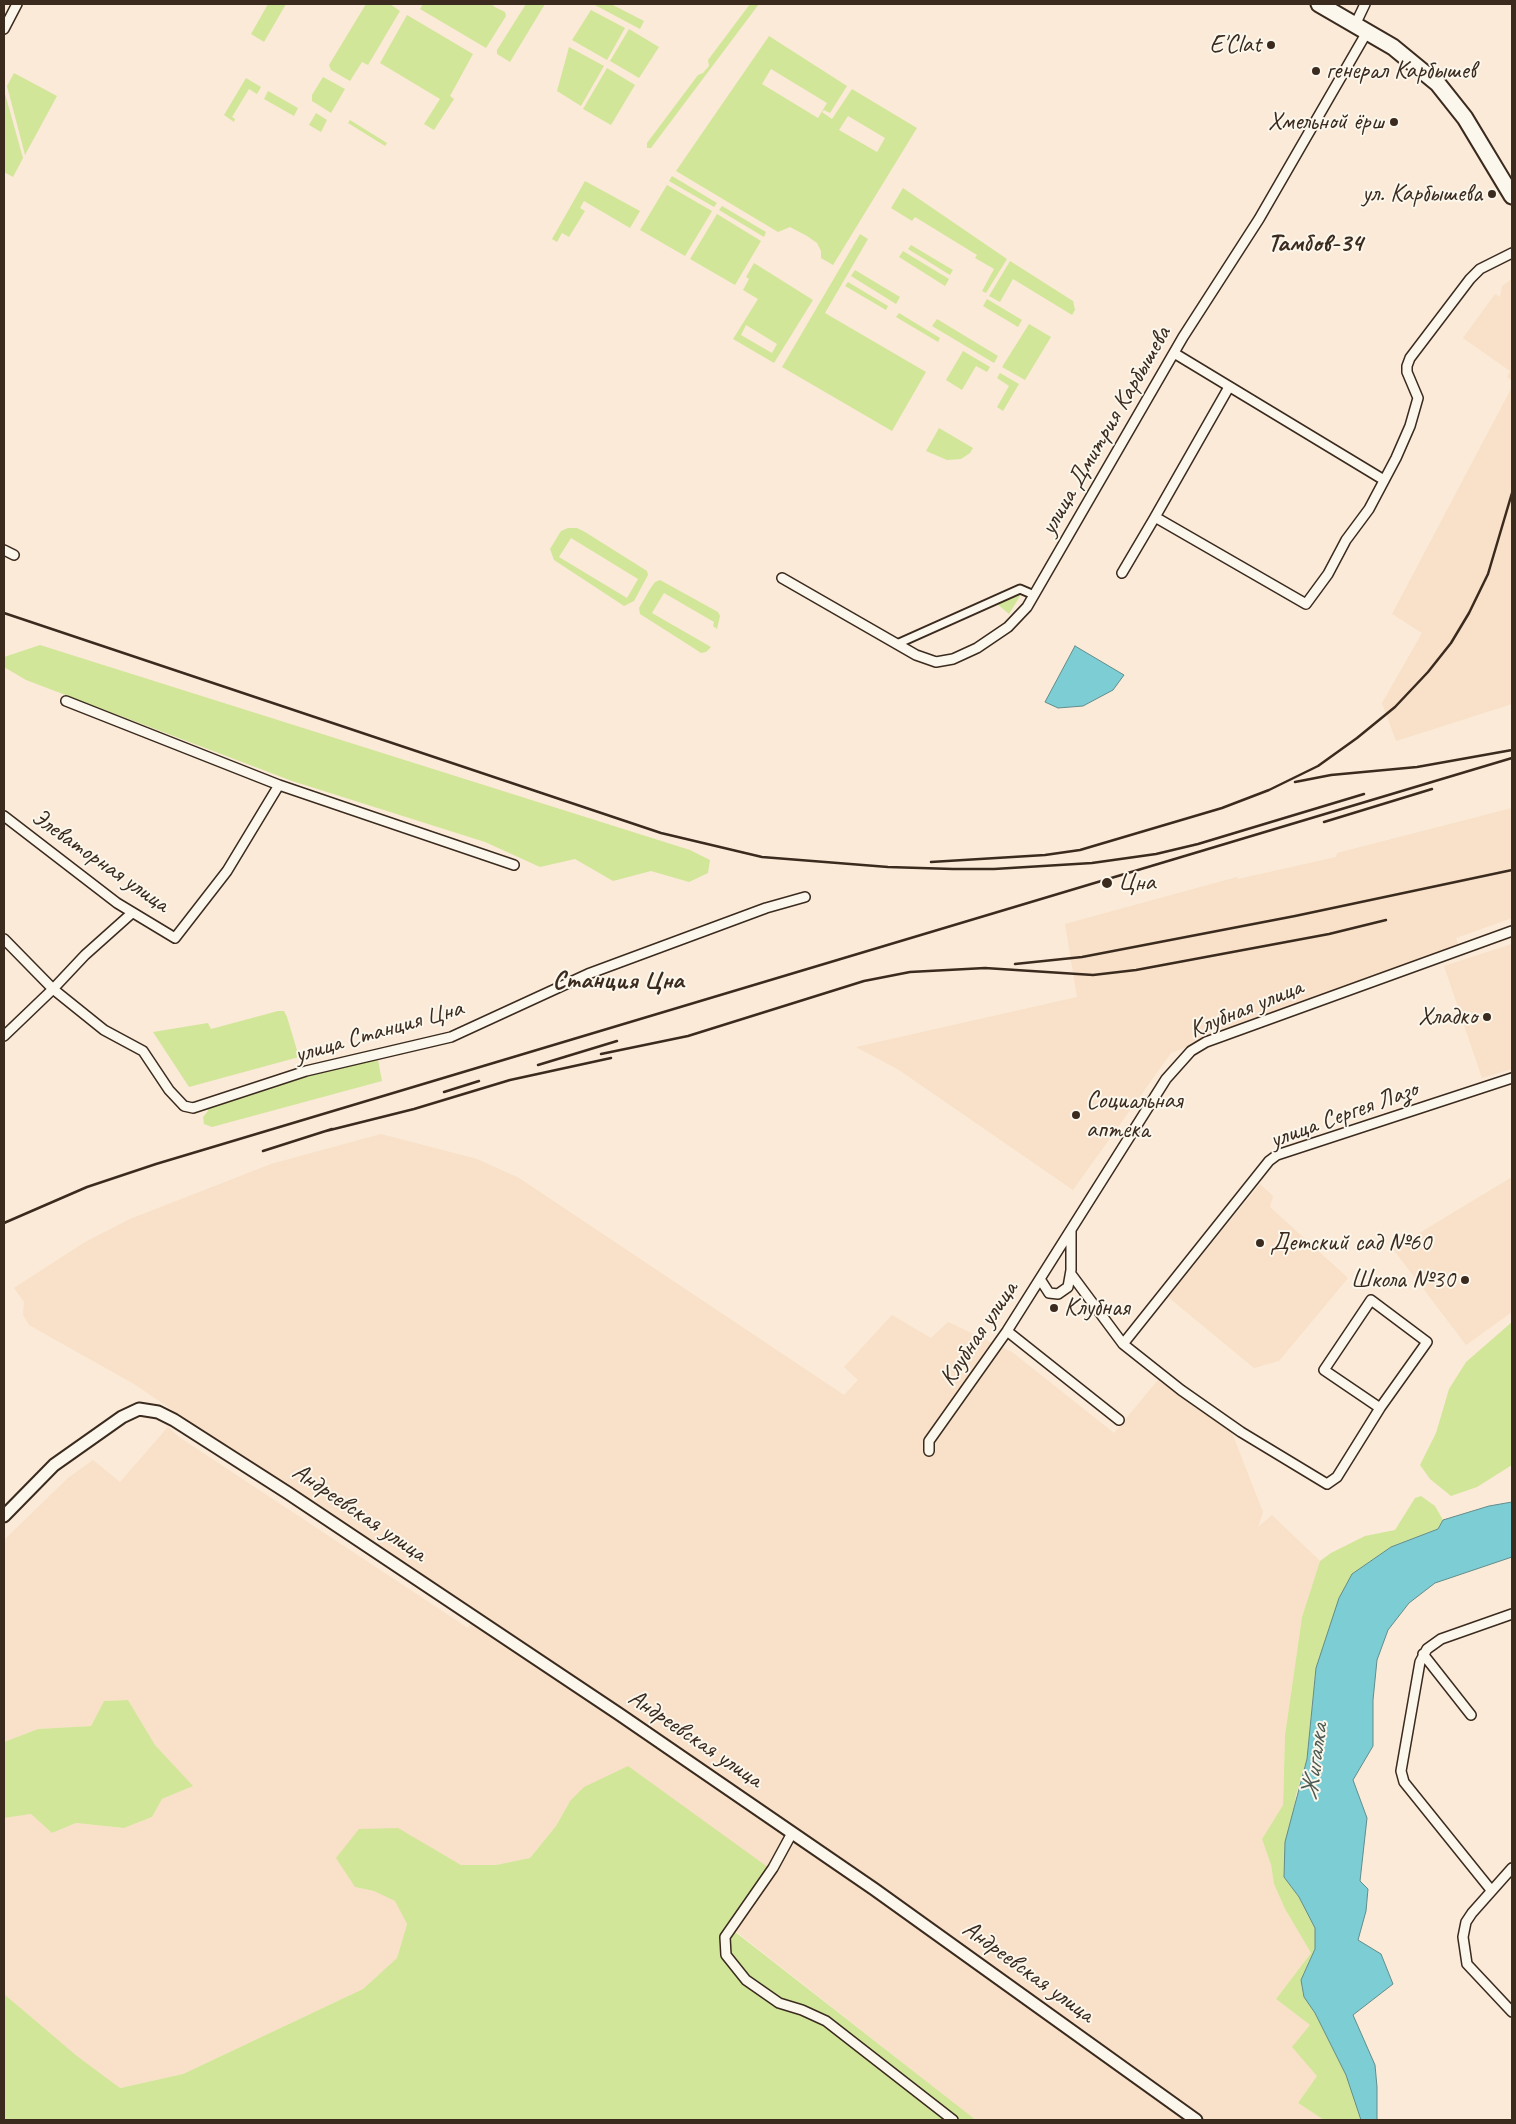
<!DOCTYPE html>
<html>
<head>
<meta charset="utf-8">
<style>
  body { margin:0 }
  #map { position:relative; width:1516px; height:2124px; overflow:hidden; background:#faead7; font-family:Caveat,sans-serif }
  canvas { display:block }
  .frame { position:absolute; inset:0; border:5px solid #3b2a1e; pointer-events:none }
</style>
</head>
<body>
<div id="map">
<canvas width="1516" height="2124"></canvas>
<div class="frame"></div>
</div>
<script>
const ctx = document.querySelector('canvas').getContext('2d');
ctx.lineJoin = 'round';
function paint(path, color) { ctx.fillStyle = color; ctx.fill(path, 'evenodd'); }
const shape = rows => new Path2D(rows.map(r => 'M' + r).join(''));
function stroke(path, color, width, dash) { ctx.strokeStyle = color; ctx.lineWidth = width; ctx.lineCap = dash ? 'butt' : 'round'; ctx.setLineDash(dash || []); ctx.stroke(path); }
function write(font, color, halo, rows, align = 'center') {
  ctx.font = font + ' Caveat,sans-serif'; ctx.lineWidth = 4; ctx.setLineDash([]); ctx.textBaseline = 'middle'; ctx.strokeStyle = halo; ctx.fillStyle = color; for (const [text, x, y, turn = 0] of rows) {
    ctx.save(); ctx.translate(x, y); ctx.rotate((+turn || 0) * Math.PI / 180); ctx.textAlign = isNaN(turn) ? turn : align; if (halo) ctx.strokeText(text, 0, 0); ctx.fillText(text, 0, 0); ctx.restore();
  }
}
const built = shape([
  [1512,279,1512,381,1507,377,1510,371,1463,338,1495,294,1500,297,1502,286],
  [1512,387,1512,704,1396,741,1382,703,1422,633,1392,614],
  [1512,808,1512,918,1456,938,1459,947,1171,1053,1073,1190,899,1070,856,1047,1077,997,1065,924,1237,877,1238,879,1336,857,1337,853],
  [1512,944,1512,1069,1482,1078,1444,966],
  [381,1134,477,1159,519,1178,844,1395,858,1380,844,1367,892,1315,931,1338,948,1322,1012,1352,1114,1433,1158,1380,1232,1433,1263,1512,1258,1527,1272,1515,1320,1561,1302,1617,1285,1735,1283,1805,1262,1839,1271,1865,1274,1884,1285,1909,1311,1953,1276,1999,1310,2025,1317,2076,1298,2103,1324,2120,976,2120,570,1801,556,1826,530,1858,496,1865,461,1865,435,1850,355,1887,374,1891,395,1900,407,1924,397,1958,363,1989,183,2074,120,2088,77,2056,4,1994,4,1818,31,1814,52,1833,76,1823,124,1828,152,1817,162,1799,192,1786,155,1745,128,1700,104,1701,91,1726,38,1729,4,1742,4,1540,68,1478,93,1460,120,1482,168,1427,179,1437,468,1628,476,1615,134,1384,29,1325,23,1315,24,1302,14,1288,85,1242,130,1219,271,1164],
  [1512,1177,1512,1312,1466,1345,1393,1249],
  [1260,1184,1273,1196,1270,1207,1348,1278,1279,1361,1254,1368,1168,1297]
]);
const green = shape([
  [268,4,286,4,264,42,251,34],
  [366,4,390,4,400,11,368,65,362,62,350,81,331,70,329,65],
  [423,4,494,4,493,6,505,12,506,16,486,48,420,9],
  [526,4,545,4,510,62,497,54,497,50],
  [593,4,611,4,644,21,640,29],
  [750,4,759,4,651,148,647,148,647,143,698,75,703,73,709,66,708,60],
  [591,10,625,28,607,60,572,40],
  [407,15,473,54,450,96,454,99,434,130,424,124,440,99,380,63],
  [629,29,659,47,639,78,610,61],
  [769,36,847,86,830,113,824,110,822,112,832,119,852,89,917,128,833,265,821,258,821,251,817,243,807,236,790,227,778,232,676,171],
  [771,69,827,103,818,118,762,84],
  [848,116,885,138,877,152,839,130],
  [569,47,604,66,581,106,557,91],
  [607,68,635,85,611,125,583,109],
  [14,73,57,96,25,155,7,86],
  [323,77,345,89,331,113,312,101,312,95],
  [246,78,261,87,257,94,249,89,232,117,235,119,234,122,224,115],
  [4,90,23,158,13,177,4,172],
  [268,91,298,108,294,116,264,99],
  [316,113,327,120,321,132,309,125],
  [350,120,387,143,385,146,348,123],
  [672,176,717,203,714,207,669,181],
  [585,181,640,211,630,228,584,201,580,208,585,211,569,237,562,233,557,242,552,239],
  [667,185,712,211,685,256,640,230],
  [903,188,1007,259,986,293,982,291,994,269,975,258,977,255,915,217,912,221,891,208],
  [722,206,766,232,764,237,719,210],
  [717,214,761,241,735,285,690,259],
  [860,234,868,239,825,313,926,372,892,431,782,367],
  [911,245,953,270,950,275,908,249],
  [903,251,949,279,945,286,899,257],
  [1010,261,1073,301,1075,310,1072,315,1013,279,1000,302,989,296],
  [754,263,813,300,774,363,733,339,758,299,743,290,749,279,746,277],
  [746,325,777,344,772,353,741,335],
  [855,270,900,297,896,304,851,276],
  [848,282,888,306,886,310,845,286],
  [987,299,1022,320,1018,327,983,306],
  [899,313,940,338,938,342,896,317],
  [937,319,998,356,994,363,932,326],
  [1029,324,1051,337,1025,380,1002,367],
  [963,351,990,367,987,372,976,366,962,390,946,380],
  [1000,373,1019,384,1003,411,997,407,1009,386,997,378],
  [939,428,973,448,970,453,961,459,947,460,926,451],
  [568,528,577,528,585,532,647,571,648,575,634,601,624,606,554,560,550,549,561,531],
  [571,538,638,579,627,598,559,557],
  [660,580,718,612,720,616,717,629,713,626,714,622,664,593,652,613,711,647,706,652,701,653,695,649,640,614,639,608,650,589,655,582],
  [1022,593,1009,614,996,603],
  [40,645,690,850,710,860,708,873,689,882,651,871,613,881,575,859,540,867,485,842,292,781,26,680,4,667,4,657],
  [278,1011,284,1011,287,1017,299,1057,189,1087,153,1032,208,1023,211,1029],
  [378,1060,382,1081,212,1127,204,1124,203,1117,208,1111,207,1107,298,1079,306,1074],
  [1512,1322,1512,1465,1477,1487,1451,1496,1430,1479,1420,1465,1436,1433,1449,1389,1466,1362],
  [1421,1496,1435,1506,1443,1520,1438,1529,1391,1547,1353,1574,1316,1668,1307,1759,1296,1795,1284,1877,1299,1897,1315,1928,1315,1949,1301,1980,1304,1997,1315,2013,1346,2075,1361,2120,1324,2120,1298,2103,1317,2076,1292,2047,1310,2025,1276,1999,1311,1953,1285,1909,1274,1884,1271,1865,1262,1839,1283,1805,1285,1735,1302,1617,1320,1561,1331,1553,1365,1536,1395,1530,1415,1498],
  [128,1700,155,1745,193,1786,162,1799,152,1817,124,1828,76,1823,52,1833,31,1814,4,1818,4,1742,38,1729,91,1726,104,1701],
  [628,1766,769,1868,730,1928,976,2120,4,2120,4,1994,77,2056,120,2088,183,2074,363,1989,397,1958,407,1924,395,1901,374,1891,355,1887,336,1858,359,1829,398,1828,461,1865,496,1865,530,1858,556,1826,570,1801,584,1787]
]);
const water = shape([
  [1075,646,1124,675,1113,690,1083,706,1058,708,1045,702,1075,646],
  [1512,1502,1512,1557,1435,1583,1409,1603,1388,1630,1377,1660,1373,1700,1373,1746,1353,1780,1367,1818,1360,1881,1368,1889,1366,1911,1358,1940,1381,1954,1393,1984,1353,2015,1375,2065,1377,2087,1377,2120,1361,2120,1346,2075,1315,2013,1304,1997,1301,1980,1315,1949,1315,1928,1299,1897,1284,1877,1285,1842,1307,1759,1316,1668,1339,1598,1352,1574,1391,1547,1438,1529,1443,1520,1489,1506,1512,1502]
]);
const pedestrian = shape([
  [897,644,1020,589,1034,595]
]);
const minor = shape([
  [1355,25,1365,4],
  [4,29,17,4],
  [1174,353,1384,480],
  [1229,387,1155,517,1306,604,1328,574,1346,540,1369,509,1396,458,1410,426,1418,398,1407,372,1407,366,1410,358,1470,279,1480,269,1512,253],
  [4,550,14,555],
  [1122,573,1155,517],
  [782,578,916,655,936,662,953,659,977,648,1008,627,1027,607,1183,337,1259,219,1367,32],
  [279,785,514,865],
  [4,816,117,903,175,938,227,871,279,785,66,701],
  [4,939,53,989,104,1030,143,1051,169,1090,184,1106,193,1108,306,1071,451,1037,588,974,766,908,805,897],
  [4,1036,53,989,85,955,132,913],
  [1071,1274,1123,1344,1181,1390,1241,1432,1327,1484,1337,1477,1380,1408,1427,1342,1371,1300,1324,1370,1380,1408],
  [1040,1279,1049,1293,1058,1294,1068,1287,1071,1270,1071,1231],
  [1007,1331,1119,1420],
  [1123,1344,1269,1161,1277,1155,1512,1078],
  [929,1451,929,1441,1007,1331,1166,1079,1191,1051,1206,1042,1512,931],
  [1423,1654,1471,1715],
  [792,1833,773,1868,725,1937,726,1955,746,1980,779,2003,802,2010,826,2021,953,2120],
  [1512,1868,1472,1913,1466,1922,1463,1937,1467,1964,1512,2012],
  [1491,1890,1404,1782,1401,1771,1420,1662,1427,1649,1441,1639,1512,1614]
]);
const tertiary = shape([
  [4,1516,54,1465,122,1417,139,1409,158,1412,174,1420,288,1493,619,1714,874,1889,1196,2120]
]);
const primary = shape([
  [1319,4,1393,47,1438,84,1465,118,1512,196]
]);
const rail = shape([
  [4,613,661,833,762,857,888,867,953,869,994,869,1092,863,1156,854,1198,844,1364,794],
  [1295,782,1331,775,1417,767,1512,750],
  [1324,822,1432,789],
  [931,862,1045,855,1080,850,1222,808,1269,790,1318,766,1357,738,1395,707,1428,672,1451,643,1469,613,1488,574,1512,493],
  [1015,964,1082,957,1295,916,1512,870],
  [601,1054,688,1036,864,981,910,972,985,968,1093,975,1136,970,1329,934,1386,920],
  [538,1065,617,1041],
  [444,1092,479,1081],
  [326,1131,414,1109,510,1080,611,1058],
  [263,1151,332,1129],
  [4,1223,87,1187,156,1164,1512,758]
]);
const markers = [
  [1271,45,5,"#3b2a1e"],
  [1316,71,5,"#3b2a1e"],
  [1394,122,5,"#3b2a1e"],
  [1492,194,5,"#3b2a1e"],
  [1107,883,6,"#3b2a1e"],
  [1487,1017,5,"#3b2a1e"],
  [1076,1115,5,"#3b2a1e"],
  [1260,1243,5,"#3b2a1e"],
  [1465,1280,5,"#3b2a1e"],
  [1054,1308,5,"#3b2a1e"]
];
const poiNames = [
  ["E'Clat",1261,45],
  ["генерал Карбышев",1326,71,"left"],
  ["Хмельной ёрш",1384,122],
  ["ул. Карбышева",1482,194],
  ["Цна",1118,883,"left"],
  ["Хладко",1477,1017],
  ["Социальная",1086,1101,"left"],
  ["аптека",1086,1130,"left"],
  ["Детский сад №60",1270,1243,"left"],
  ["Школа №30",1455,1280],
  ["Клубная",1064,1308,"left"]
];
const streetNames = [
  ["улица Дмитрия Карбышева",1106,431,-60],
  ["Элеваторная улица",100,861,35],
  ["Клубная улица",1246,1009,-22],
  ["улица Станция Цна",379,1032,-16],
  ["улица Сергея Лазо",1344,1115,-20],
  ["Клубная улица",979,1334,-56],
  ["Андреевская улица",359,1513,34],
  ["Андреевская улица",695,1739,34],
  ["Андреевская улица",1028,1972,36]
];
const neighbourhoodNames = [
  ["Тамбов-34",1315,244],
  ["Станция Цна",618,981]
];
const waterNames = [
  ["Жигалка",1315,1762,-82]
];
paint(built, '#f9e0c8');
paint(green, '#d2e69a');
paint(water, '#7ccdd4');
stroke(water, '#628c8b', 1);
stroke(pedestrian, '#3b2a1e', 11);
stroke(minor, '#3b2a1e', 12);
stroke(tertiary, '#3b2a1e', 15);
stroke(primary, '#3b2a1e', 19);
stroke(pedestrian, '#fbf7ec', 7);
stroke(minor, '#fbf7ec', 9);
stroke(tertiary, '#fbf7ec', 11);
stroke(primary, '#fbf7ec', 15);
stroke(rail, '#3b2a1e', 2.5);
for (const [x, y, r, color] of markers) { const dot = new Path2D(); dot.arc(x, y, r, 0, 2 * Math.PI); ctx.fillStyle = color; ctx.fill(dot); stroke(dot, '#fbf7ec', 2); }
write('25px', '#3b2a1e', '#fbf7ec', poiNames, 'right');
write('25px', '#3b2a1e', '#fbf7ec', streetNames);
write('bold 26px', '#3b2a1e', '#fbf7ec', neighbourhoodNames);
write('italic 26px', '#4e5b55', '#fbf7ec', waterNames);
</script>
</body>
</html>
